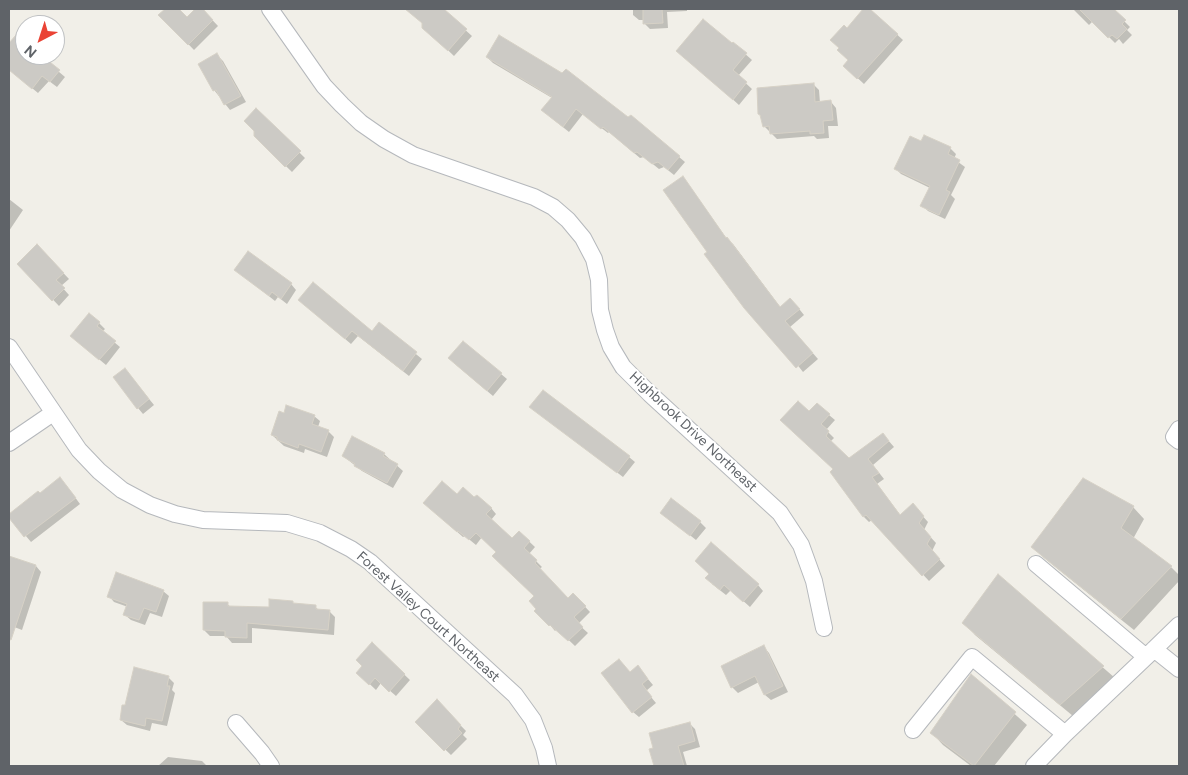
<!DOCTYPE html>
<html>
<head>
<meta charset="utf-8">
<style>
  body { margin:0 }
  #map { position:relative; width:1188px; height:775px; overflow:hidden; background:#f1efe8; font-family:Figtree,sans-serif }
  canvas { display:block }
  .frame { position:absolute; inset:0; border:10px solid #5f6368; pointer-events:none }
  .north { position:absolute; left:15px; top:15px; width:50px; height:50px; box-sizing:border-box; background:#fff; border:1px solid #bfc1c3; border-radius:50%; rotate:220deg; font-size:14px; font-weight:700; line-height:20px; text-align:center; color:#5f6368 }
  .north::after { content:''; display:block; margin:auto; width:18px; height:22px; background:#ea4335; clip-path:polygon(50% 0,100% 100%,50% 72%,0 100%) }
</style>
</head>
<body>
<div id="map">
<canvas width="1188" height="775"></canvas>
<div class="frame"></div>
<div class="north">N</div>
</div>
<script>
const ctx = document.querySelector('canvas').getContext('2d');
ctx.lineJoin = 'round';
function paint(path, color) { ctx.fillStyle = color; ctx.fill(path, 'evenodd'); }
const shape = rows => new Path2D(rows.map(r => 'M' + r).join(''));
function stroke(path, color, width, dash) { ctx.strokeStyle = color; ctx.lineWidth = width; ctx.lineCap = dash ? 'butt' : 'round'; ctx.setLineDash(dash || []); ctx.stroke(path); }
function write(font, color, halo, rows, align = 'center') {
  ctx.font = font + ' Figtree,sans-serif'; ctx.lineWidth = 4; ctx.setLineDash([]); ctx.textBaseline = 'middle'; ctx.strokeStyle = halo; ctx.fillStyle = color; for (const [text, x, y, turn = 0] of rows) {
    ctx.save(); ctx.translate(x, y); ctx.rotate((+turn || 0) * Math.PI / 180); ctx.textAlign = isNaN(turn) ? turn : align; if (halo) ctx.strokeText(text, 0, 0); ctx.fillText(text, 0, 0); ctx.restore();
  }
}
const shadow = shape([
  [167,9,177,9,187,18,196,9,202,9,218,26,194,50,160,15],
  [413,9,442,9,472,36,454,56,430,33],
  [633,9,687,9,687,11,667,12,668,28,650,29,645,24,644,20,639,20,633,15],
  [865,9,869,9,903,40,864,84,850,71,847,29],
  [1073,9,1112,9,1130,27,1127,30,1132,35,1123,44,1119,39,1115,43,1093,21,1089,25],
  [16,36,25,44,25,55,39,55,65,77,57,87,49,81,38,93,9,69,9,46],
  [734,44,752,60,738,76,752,89,739,105,684,56,732,45],
  [217,55,223,61,246,102,230,110,214,90],
  [487,57,629,119,631,116,685,162,674,175,664,167,659,169,644,157,640,158,609,132,608,133,583,114,569,132,549,116,552,98,493,63],
  [813,84,819,90,820,103,831,102,836,108,838,126,828,126,829,138,817,139,814,136,777,139,764,126],
  [256,110,305,158,292,172,255,136],
  [921,143,950,148,956,154,954,159,965,167,951,195,955,199,945,219,928,211,922,205,930,188,901,174,896,169],
  [683,178,688,184,727,239,733,244,781,308,796,305,804,315,790,327,818,359,803,372,709,252],
  [9,199,23,210,9,231],
  [37,245,69,279,61,286,69,295,59,306,19,264],
  [236,270,291,284,296,290,287,304,278,297,275,301],
  [305,305,372,333,379,324,422,359,409,376,358,336,351,344],
  [99,323,105,329,102,332,120,347,106,365,77,341],
  [455,364,501,374,507,379,493,396],
  [125,369,154,405,143,414,138,408],
  [531,407,629,457,635,462,623,477],
  [809,413,829,415,835,420,826,430,834,438,830,442,849,459,888,440,894,447,873,465,884,479,877,484,901,516,918,511,928,522,924,530,936,543,932,551,945,566,929,581,872,520,869,522,864,517,835,469],
  [314,416,320,421,318,427,328,431,334,437,327,457,305,449,304,453,284,446,272,435],
  [353,438,384,454,403,471,393,488,362,471,343,456],
  [66,485,80,504,31,542,9,516,38,493,40,494],
  [457,495,473,498,491,508,496,514,491,520,512,540,519,532,535,547,529,554,542,567,539,569,568,599,573,594,590,612,578,624,588,633,575,646,557,629,555,631,550,625,538,609,536,596,482,537,476,545,465,536,463,537,430,508],
  [1133,507,1144,519,1133,539,1171,567,1179,575,1179,581,1134,630,1044,558,1033,547],
  [662,513,700,522,706,528,696,540],
  [10,558,36,566,41,572,22,630,9,625],
  [998,576,1115,678,1073,716,975,635,964,623],
  [712,584,758,585,763,591,750,607,731,590,726,595],
  [163,591,169,596,162,617,150,613,145,625,131,620,125,615,128,607,114,602,109,596],
  [227,604,231,607,315,607,319,610,330,612,335,617,334,635,252,628,252,643,232,643,226,636,210,636,204,630],
  [372,644,410,680,396,696,381,683,376,690,358,673,363,666],
  [764,647,769,653,788,692,771,700,765,695,759,682,738,693,732,687],
  [638,667,653,685,646,691,656,703,639,717,633,712,630,673],
  [972,676,1027,725,994,766,971,766,943,745,932,733],
  [168,677,174,683,172,690,175,693,167,726,152,723,150,731,127,725,121,720],
  [437,701,466,731,463,735,467,739,451,755,416,722],
  [689,723,695,729,700,747,683,752,687,766,656,766,651,750],
  [168,757,202,761,207,766,158,766]
]);
const building = shape([
  [165,9,179,9,187,17,195,9,203,9,213,20,188,45,158,15,165,9],
  [405,9,444,9,467,29,448,51,422,28,422,23,405,9],
  [643,9,662,9,663,23,643,24,643,9],
  [863,9,870,9,898,34,857,79,843,66,848,60,837,50,839,48,830,40,844,25,847,28,863,9],
  [1079,9,1114,9,1126,20,1122,24,1127,29,1117,39,1112,35,1108,38,1079,9],
  [703,19,732,43,733,42,747,53,733,70,747,82,733,100,676,51,703,19],
  [16,35,25,42,25,55,41,55,60,70,50,82,42,76,32,89,9,70,9,43,16,35],
  [499,35,562,73,566,69,628,117,631,115,680,156,668,170,658,162,652,164,637,152,634,153,603,127,601,129,576,109,563,127,541,110,552,97,486,57,499,35],
  [217,53,241,96,224,105,216,90,213,91,198,64,217,53],
  [814,83,815,102,831,100,833,120,823,121,824,133,810,134,810,131,770,134,769,126,763,127,760,115,758,114,757,88,814,83],
  [256,108,301,151,285,167,254,136,254,131,244,121,256,108],
  [924,135,951,147,948,154,960,160,946,190,950,192,939,215,920,206,930,186,894,169,910,136,921,141,924,135],
  [683,176,726,238,727,237,780,307,790,298,800,309,785,321,813,353,796,368,744,308,704,254,707,252,663,190,683,176],
  [37,244,64,273,56,280,65,288,52,301,17,264,37,244],
  [248,251,292,283,281,299,272,292,269,296,234,270,248,251],
  [313,282,372,331,379,322,417,352,403,371,352,331,345,339,298,300,313,282],
  [89,313,100,322,97,326,116,341,99,360,70,336,89,313],
  [463,341,502,373,487,391,448,358,463,341],
  [125,368,149,399,137,409,113,377,125,368],
  [543,390,630,456,617,473,529,407,543,390],
  [798,401,809,411,817,403,830,414,821,424,829,431,826,436,849,458,883,433,889,441,868,459,879,473,872,477,900,515,913,503,924,516,919,523,931,537,927,544,940,559,922,576,866,515,863,517,830,472,833,469,780,420,798,401],
  [286,405,315,415,312,424,329,430,321,452,299,444,298,448,277,440,277,437,271,435,279,411,284,413,286,405],
  [352,436,385,453,383,456,398,464,387,483,354,466,355,464,342,456,352,436],
  [60,477,76,498,24,537,9,518,9,514,38,491,40,493,60,477],
  [1083,478,1134,506,1121,528,1172,566,1121,619,1031,547,1083,478],
  [442,481,457,494,463,487,474,497,477,495,492,508,486,514,512,538,519,531,530,541,524,548,537,560,535,563,568,598,573,593,586,606,574,617,583,627,568,641,550,625,549,626,534,611,536,609,529,601,534,596,492,556,496,552,476,533,469,540,458,531,457,532,423,503,442,481],
  [671,498,701,521,690,536,660,513,671,498],
  [711,542,759,584,743,602,724,585,720,590,705,578,709,574,695,561,711,542],
  [9,556,36,565,11,640,9,639,9,556],
  [116,572,164,590,156,612,144,608,139,620,123,615,127,604,107,597,116,572],
  [998,574,1104,666,1060,705,962,623,998,574],
  [269,599,293,601,293,603,316,605,316,609,330,610,328,630,247,623,247,638,225,637,225,631,203,630,203,602,228,602,228,606,269,607,269,599],
  [372,642,405,674,389,692,375,678,369,685,356,673,362,666,356,660,372,642],
  [764,645,783,686,764,695,755,676,731,688,721,666,764,645],
  [619,659,630,672,638,665,648,679,642,684,652,697,632,713,601,673,619,659],
  [134,667,169,676,167,686,170,686,162,721,146,718,145,726,120,720,122,705,125,705,134,667],
  [971,674,1016,712,974,766,930,733,971,674],
  [437,699,461,725,458,729,462,733,444,751,415,722,437,699],
  [690,722,695,741,678,746,684,766,654,766,649,749,653,748,649,733,690,722]
]);
const street = shape([
  [270,9,324,86,342,105,361,123,384,139,413,155,534,197,553,207,568,220,583,238,594,259,599,280,600,310,605,330,611,347,623,367,650,394,780,513,801,545,814,581,824,628],
  [9,347,79,450,99,471,122,490,150,505,175,514,203,520,287,523,320,533,351,549,370,562,515,695,533,720,544,748,548,766],
  [1179,429,1174,437,1179,441],
  [9,443,53,413],
  [1036,564,1146,657,1065,734],
  [1154,649,1179,669],
  [1146,657,1179,625],
  [236,723,262,753,271,766],
  [913,730,972,657,1065,734,1034,766]
]);
const streetNames = [
  ["Highbrook Drive Northeast",693,432,43],
  ["Forest Valley Court Northeast",428,617,42]
];
paint(shadow, '#0003');
paint(building, '#cccac5');
stroke(building, '#d6d1c6', 1);
stroke(street, '#b5b8bc', 18);
stroke(street, '#fff', 16);
write('14px', '#5f6368', '#fff', streetNames);
</script>
</body>
</html>
